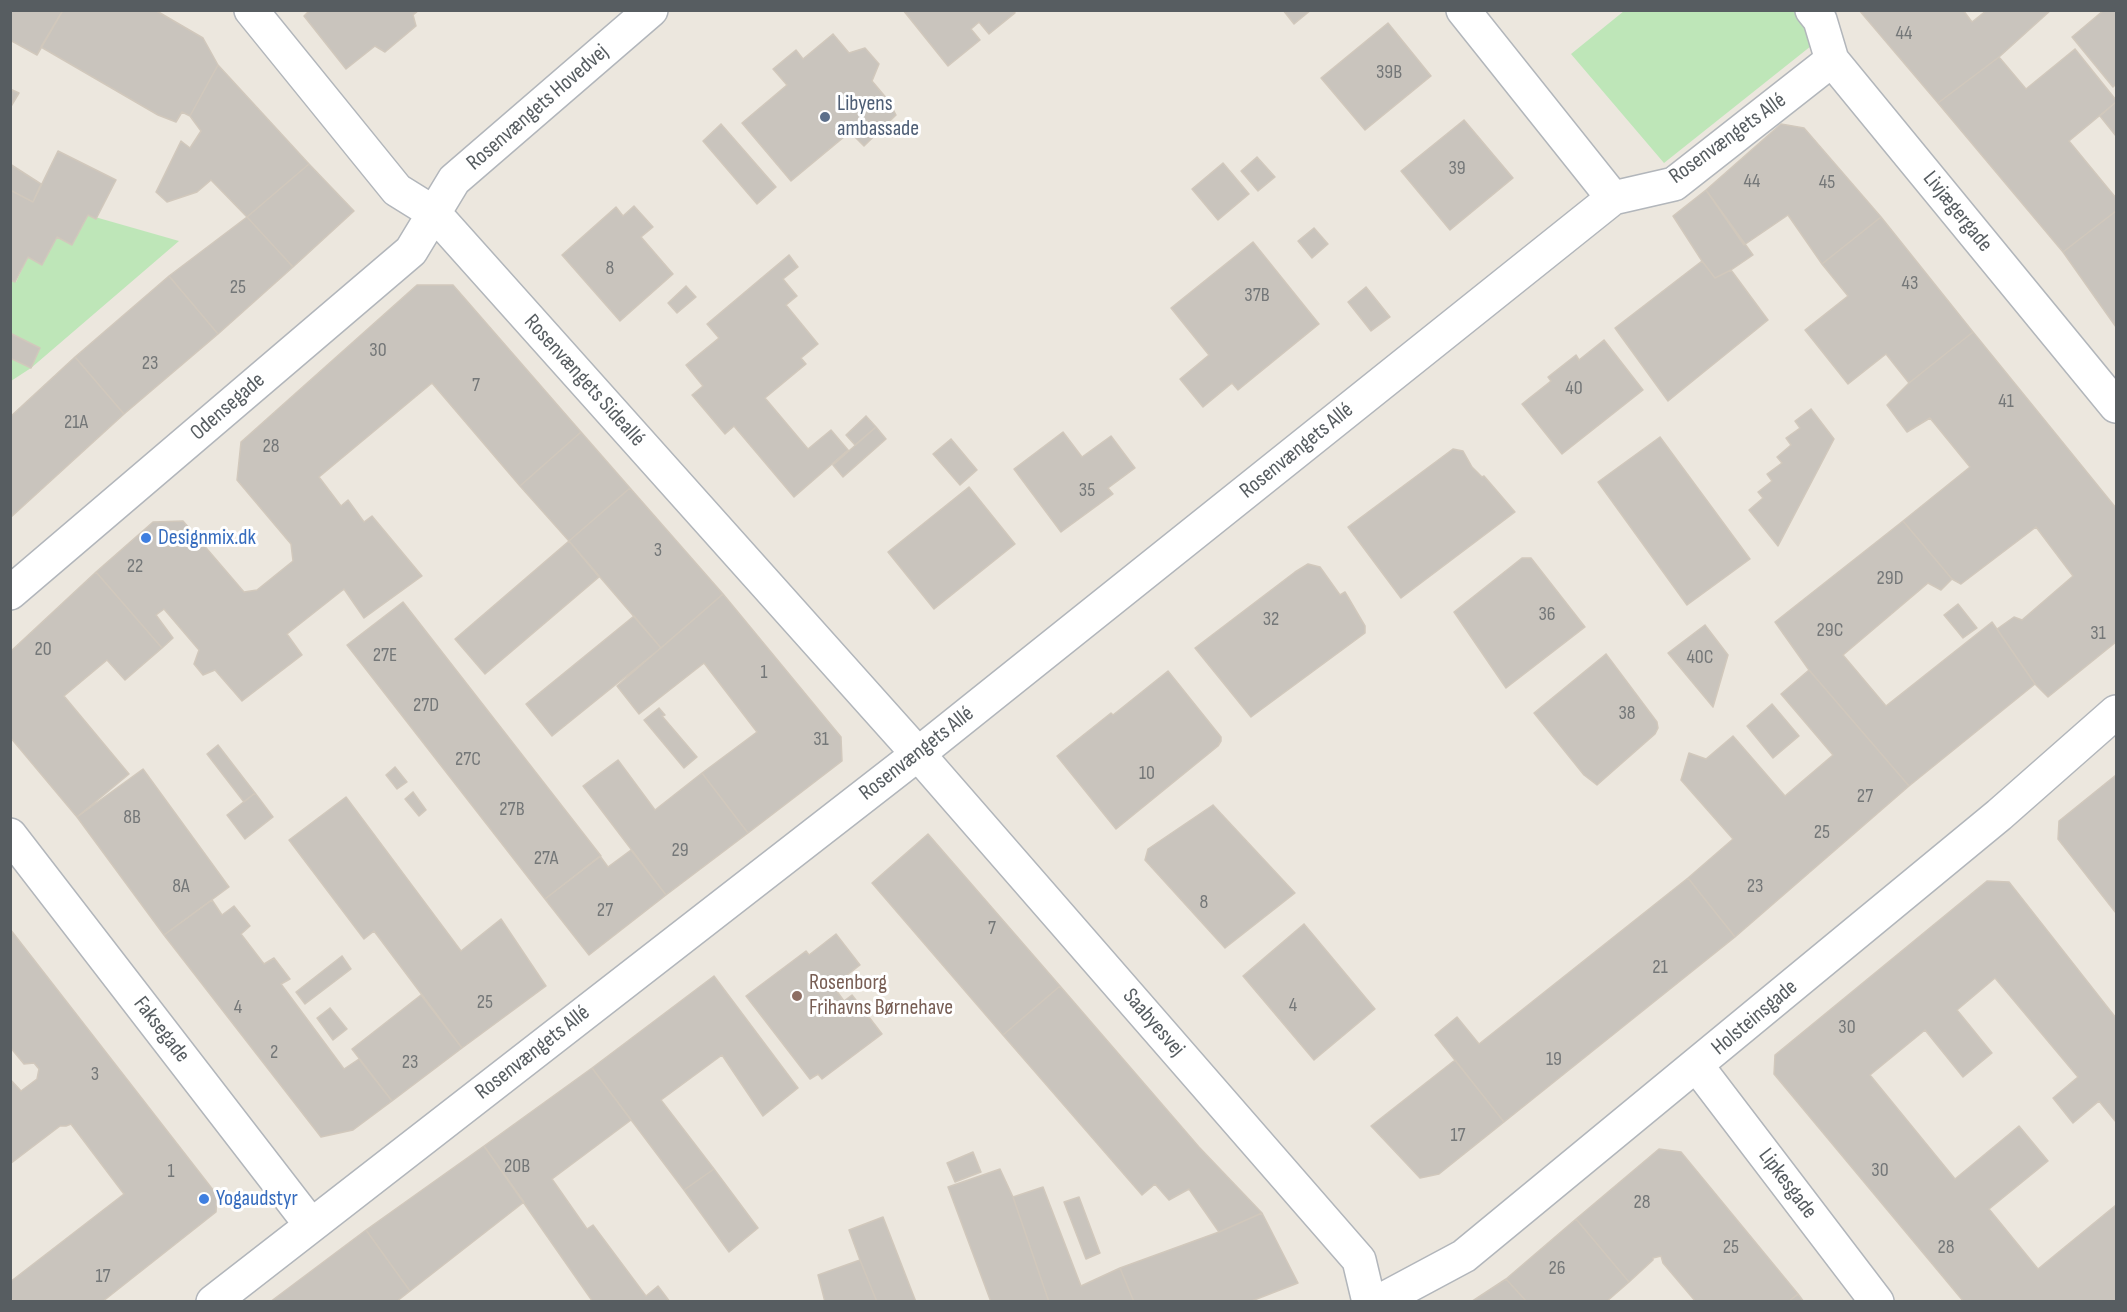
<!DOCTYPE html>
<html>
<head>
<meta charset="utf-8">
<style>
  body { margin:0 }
  #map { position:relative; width:2127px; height:1312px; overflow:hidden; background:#ece7de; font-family:"Sofia Sans Condensed",sans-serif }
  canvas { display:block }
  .frame { position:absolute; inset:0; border:12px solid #575d61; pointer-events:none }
</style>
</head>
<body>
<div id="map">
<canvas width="2127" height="1312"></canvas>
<div class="frame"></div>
</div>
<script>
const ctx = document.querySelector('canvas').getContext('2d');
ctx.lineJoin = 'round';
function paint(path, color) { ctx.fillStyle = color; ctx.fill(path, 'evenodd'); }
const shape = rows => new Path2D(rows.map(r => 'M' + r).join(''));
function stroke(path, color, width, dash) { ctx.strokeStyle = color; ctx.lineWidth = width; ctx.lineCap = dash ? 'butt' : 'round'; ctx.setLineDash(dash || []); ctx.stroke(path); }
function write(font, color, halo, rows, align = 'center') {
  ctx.font = font + ' "Sofia Sans Condensed",sans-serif'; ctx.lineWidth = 6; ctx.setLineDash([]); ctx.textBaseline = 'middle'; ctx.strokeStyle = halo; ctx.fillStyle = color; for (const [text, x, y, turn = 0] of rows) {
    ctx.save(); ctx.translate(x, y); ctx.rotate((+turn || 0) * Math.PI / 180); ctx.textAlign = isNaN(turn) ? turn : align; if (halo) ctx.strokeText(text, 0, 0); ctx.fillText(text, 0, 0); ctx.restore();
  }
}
const green = shape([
  [1624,11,1795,11,1807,25,1811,36,1811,46,1664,163,1571,54],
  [88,215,179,241,31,368,11,381,11,280,16,282,28,257,42,264,57,237,72,244]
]);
const building = shape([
  [10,10,63,10,37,55,10,40,10,10],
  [63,10,155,10,203,38,218,65,190,116,182,112,176,122,158,115,41,47,63,10],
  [310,10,419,10,413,15,416,26,385,52,375,46,346,69,304,16,310,10],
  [903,10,1013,10,1015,13,989,34,979,22,971,29,980,40,948,66,903,10],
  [1283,10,1311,10,1294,24,1283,10],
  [1859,10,1963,10,1972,22,1987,10,2051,10,1999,57,1938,103,1859,10],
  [2104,10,2116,10,2116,84,2113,87,2072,37,2104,10],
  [1388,23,1431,76,1365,130,1321,78,1388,23],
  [833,34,849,53,865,48,879,64,872,81,888,100,896,115,864,146,850,132,791,181,742,123,787,85,773,69,796,50,803,59,833,34],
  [2075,49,2116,100,2116,102,2069,141,2116,198,2116,211,2063,252,1938,103,1999,57,2026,89,2075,49],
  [218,65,309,164,247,217,211,180,197,192,167,202,156,192,181,141,190,148,201,131,190,116,218,65],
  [10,89,19,93,10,108,10,89],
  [2116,102,2116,136,2100,116,2116,102],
  [1464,120,1513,178,1450,230,1401,171,1464,120],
  [721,124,776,187,757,204,703,141,721,124],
  [1781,124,1804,128,1881,217,1822,264,1788,215,1744,245,1706,190,1781,124],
  [58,151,116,180,96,219,88,215,72,245,57,237,42,265,28,257,15,282,10,280,10,190,33,202,58,151],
  [1257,157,1275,177,1258,191,1241,171,1257,157],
  [1223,163,1249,194,1218,220,1192,189,1223,163],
  [10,164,41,184,33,202,10,190,10,164],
  [309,164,354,211,293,267,247,217,309,164],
  [1706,190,1753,255,1731,270,1715,278,1702,261,1673,216,1706,190],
  [634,206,653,227,641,237,673,274,620,321,562,255,616,207,623,216,634,206],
  [2116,211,2116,327,2063,252,2116,211],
  [247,217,293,267,218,334,169,276,247,217],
  [1881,217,1973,332,1909,383,1886,354,1848,384,1805,330,1848,296,1822,264,1881,217],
  [1314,228,1328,244,1312,258,1298,241,1314,228],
  [1253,242,1319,324,1238,390,1232,383,1203,407,1180,379,1209,355,1171,308,1253,242],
  [789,255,798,267,783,279,797,296,786,305,818,344,801,358,806,364,765,398,808,449,831,430,848,450,794,497,734,426,725,434,692,395,703,386,686,365,719,338,707,324,789,255],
  [1702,261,1715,278,1731,270,1768,320,1668,401,1615,328,1702,261],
  [169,276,218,334,124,414,75,357,169,276],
  [417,285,453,285,581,432,520,486,432,383,319,477,341,506,348,500,364,522,372,516,422,576,364,618,344,589,287,634,302,655,242,701,215,670,203,675,194,664,199,650,164,609,156,615,173,638,162,648,96,572,153,522,183,521,244,592,257,590,293,561,291,544,237,480,241,442,417,285],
  [686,286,696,297,677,313,668,303,686,286],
  [1366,287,1390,317,1371,331,1348,302,1366,287],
  [1973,332,2116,508,2116,642,2048,697,2035,684,1997,629,2014,617,2022,620,2073,576,2036,527,1961,584,1952,579,1903,521,1970,467,1930,418,1907,432,1887,405,1909,383,1973,332],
  [10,333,40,348,31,368,10,358,10,333],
  [1604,340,1643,390,1562,454,1522,404,1551,381,1548,377,1576,355,1579,360,1604,340],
  [75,357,124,414,10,518,10,417,75,357],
  [1811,409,1834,439,1778,546,1749,510,1763,498,1758,492,1772,481,1767,474,1782,463,1777,457,1791,445,1786,438,1800,428,1795,421,1811,409],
  [866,416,876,427,855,445,846,435,866,416],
  [876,427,886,439,843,477,833,465,876,427],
  [581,432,630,488,569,541,520,486,581,432],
  [1063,432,1082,457,1111,436,1135,468,1108,488,1113,494,1061,532,1014,469,1063,432],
  [1660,437,1750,559,1687,605,1598,482,1660,437],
  [951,439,977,470,960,485,933,454,951,439],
  [1453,449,1463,451,1472,467,1482,477,1484,476,1515,512,1401,598,1348,527,1453,449],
  [969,487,1015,544,934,609,888,552,969,487],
  [630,488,723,594,661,648,569,541,630,488],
  [1903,521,1952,579,1941,590,1928,583,1843,655,1886,706,1992,622,2035,684,1909,786,1809,670,1775,622,1903,521],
  [569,541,599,577,485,674,455,639,569,541],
  [1522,558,1531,558,1585,627,1506,688,1454,612,1522,558],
  [1308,564,1320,567,1340,595,1345,592,1365,626,1365,633,1251,717,1195,648,1295,572,1308,564],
  [96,572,162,648,125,680,107,660,64,696,129,774,77,817,10,737,10,652,96,572],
  [723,594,841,737,842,761,748,833,702,773,757,732,704,663,639,714,617,686,723,594],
  [403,602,601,856,545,899,347,645,403,602],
  [1958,604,1977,628,1963,638,1944,615,1958,604],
  [634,616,661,648,552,736,526,704,634,616],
  [1705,625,1728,655,1713,707,1668,653,1705,625],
  [1606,654,1657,722,1658,728,1655,734,1597,785,1584,775,1534,713,1606,654],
  [1809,670,1909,786,1735,937,1688,878,1733,839,1681,780,1689,753,1706,759,1733,736,1785,796,1833,755,1781,694,1809,670],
  [1168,671,1221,737,1221,741,1218,746,1116,829,1057,756,1111,713,1113,715,1168,671],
  [1772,704,1799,736,1773,758,1747,726,1772,704],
  [659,708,665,715,662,716,697,757,684,768,644,720,659,708],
  [218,745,255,793,244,802,207,754,218,745],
  [618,760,655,810,702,773,748,833,666,895,583,786,618,760],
  [395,767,407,782,397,789,386,775,395,767],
  [143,769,229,887,164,935,77,817,143,769],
  [2116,775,2116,913,2058,839,2059,821,2116,775],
  [413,792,426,810,419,816,405,799,413,792],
  [255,793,273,817,245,839,227,815,255,793],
  [346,797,461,951,501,919,546,986,462,1048,374,931,364,939,289,840,346,797],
  [1213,805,1295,893,1225,948,1145,860,1148,849,1213,805],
  [928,834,1060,986,1003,1035,872,883,928,834],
  [631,850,666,895,589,955,545,899,600,856,608,867,631,850],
  [1688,878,1735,937,1504,1122,1435,1035,1457,1017,1479,1044,1688,878],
  [1987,881,2009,882,2116,1018,2116,1122,2099,1101,2073,1123,2053,1098,2078,1077,1995,978,1957,1010,1992,1053,1963,1077,1925,1030,1870,1075,1955,1179,2019,1126,2048,1161,1989,1209,2038,1269,2116,1205,2116,1302,1964,1302,1774,1074,1775,1055,1987,881],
  [212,900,222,915,234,906,250,926,241,934,264,964,274,958,290,979,281,984,344,1069,359,1059,392,1101,353,1130,321,1137,164,935,212,900],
  [1304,924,1375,1009,1314,1060,1243,976,1304,924],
  [10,929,217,1195,216,1212,102,1302,14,1302,10,1297,10,1282,124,1194,71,1124,66,1126,60,1126,10,1164,10,1079,21,1091,37,1079,39,1069,34,1063,24,1064,10,1047,10,929],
  [836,934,860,965,833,986,844,1001,852,995,882,1034,822,1079,818,1074,810,1079,746,996,806,951,809,955,836,934],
  [342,956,351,969,305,1004,296,992,342,956],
  [714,976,798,1088,763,1116,722,1055,661,1100,714,1169,684,1190,592,1068,714,976],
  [1060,986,1199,1147,1262,1213,1219,1232,1189,1189,1169,1200,1155,1184,1142,1195,1003,1035,1060,986],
  [421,995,462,1048,392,1101,352,1049,421,995],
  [330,1008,347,1029,333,1040,317,1018,330,1008],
  [1455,1060,1504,1122,1439,1174,1420,1178,1371,1126,1455,1060],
  [592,1068,631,1120,552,1179,587,1229,593,1225,646,1296,658,1286,670,1302,593,1302,484,1146,592,1068],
  [484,1146,524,1202,410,1291,366,1230,484,1146],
  [1659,1149,1681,1152,1798,1294,1788,1302,1696,1302,1663,1263,1661,1256,1653,1258,1653,1260,1629,1282,1576,1219,1659,1149],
  [973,1152,981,1172,955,1182,947,1163,973,1152],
  [714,1169,758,1228,729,1252,684,1190,714,1169],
  [1000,1169,1013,1197,1049,1302,991,1302,948,1187,1000,1169],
  [1043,1187,1081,1286,1120,1268,1134,1302,1049,1302,1013,1197,1043,1187],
  [1079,1197,1100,1253,1086,1259,1064,1202,1079,1197],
  [1262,1213,1298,1283,1249,1302,1134,1302,1120,1268,1219,1232,1262,1213],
  [883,1217,916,1302,877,1302,860,1260,849,1230,883,1217],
  [1576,1219,1629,1282,1606,1302,1527,1302,1506,1279,1576,1219],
  [366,1230,410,1291,396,1302,270,1302,366,1230],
  [860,1260,877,1302,825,1302,818,1275,860,1260],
  [1506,1279,1527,1302,1471,1302,1506,1279],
  [1798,1294,1804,1302,1788,1302,1798,1294]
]);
const street = shape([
  [251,10,397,190,434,213,918,754,1359,1260,1369,1302],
  [1812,10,1820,20,1832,60,2116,406],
  [1613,198,1674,184,1832,60],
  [10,593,411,251,454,180,651,10],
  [10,835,311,1225],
  [1697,1066,1877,1302],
  [213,1302,918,754,1613,198,1463,10],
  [1378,1302,1464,1256,1999,815,2116,712]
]);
const markers = [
  [825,117,6,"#5c6f8a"],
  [146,538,6,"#3f7fe0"],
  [797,996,6,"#8d6e63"],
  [204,1199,6,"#3f7fe0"]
];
const numberNames = [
  ["44",1904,34],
  ["39B",1389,73],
  ["39",1457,169],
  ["44",1752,182],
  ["45",1827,183],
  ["8",610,269],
  ["43",1910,284],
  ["25",238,288],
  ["37B",1257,296],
  ["30",378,351],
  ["23",150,364],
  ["7",476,386],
  ["40",1574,389],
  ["41",2006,402],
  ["21A",76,423],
  ["28",271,447],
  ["35",1087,491],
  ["3",658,551],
  ["22",135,567],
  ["29D",1890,579],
  ["36",1547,615],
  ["32",1271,620],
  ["29C",1830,631],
  ["31",2098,634],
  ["20",43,650],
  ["27E",385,656],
  ["40C",1700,658],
  ["1",764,673],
  ["27D",426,706],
  ["38",1627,714],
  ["31",821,740],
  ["27C",468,760],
  ["10",1147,774],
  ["27",1865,797],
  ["27B",512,810],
  ["8B",132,818],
  ["25",1822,833],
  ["29",680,851],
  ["27A",546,859],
  ["8A",181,887],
  ["23",1755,887],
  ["8",1204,903],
  ["27",605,911],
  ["7",992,929],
  ["21",1660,968],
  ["25",485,1003],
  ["4",1293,1006],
  ["4",238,1008],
  ["30",1847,1028],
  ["2",274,1053],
  ["19",1554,1060],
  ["23",410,1063],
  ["3",95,1075],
  ["17",1458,1136],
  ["20B",517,1167],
  ["30",1880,1171],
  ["1",171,1172],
  ["28",1642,1203],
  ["25",1731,1248],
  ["28",1946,1248],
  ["26",1557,1269],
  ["17",103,1277]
];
const serviceNames = [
  ["Libyens",837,104],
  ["ambassade",837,129]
];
const streetNames = [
  ["Rosenvængets Hovedvej",538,108,-41],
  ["Rosenvængets Allé",1728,139,-36],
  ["Livjægergade",1957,212,51],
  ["Rosenvængets Sideallé",584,381,48],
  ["Odensegade",228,407,-41],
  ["Rosenvængets Allé",1297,451,-39],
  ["Rosenvængets Allé",917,754,-38],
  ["Holsteinsgade",1755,1018,-40],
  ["Saabyesvej",1153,1023,49],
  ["Faksegade",161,1030,52],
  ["Rosenvængets Allé",533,1053,-38],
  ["Lipkesgade",1787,1184,53]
];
const shopNames = [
  ["Designmix.dk",158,538],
  ["Yogaudstyr",216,1199]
];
const educationNames = [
  ["Rosenborg",809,983],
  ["Frihavns Børnehave",809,1008]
];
paint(green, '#bee6b8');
paint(building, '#c9c4bd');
stroke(building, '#d1c8bc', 1.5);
stroke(street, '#b2b6bb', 36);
stroke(street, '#fff', 33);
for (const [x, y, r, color] of markers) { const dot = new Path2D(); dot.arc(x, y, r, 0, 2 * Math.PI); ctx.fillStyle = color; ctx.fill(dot); stroke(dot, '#fff', 2); }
write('20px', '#747778', null, numberNames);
write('22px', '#4e5e75', '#fff', serviceNames, 'left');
write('22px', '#575d61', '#fff', streetNames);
write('22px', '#366cbe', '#fff', shopNames, 'left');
write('22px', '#785e54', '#fff', educationNames, 'left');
</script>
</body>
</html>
